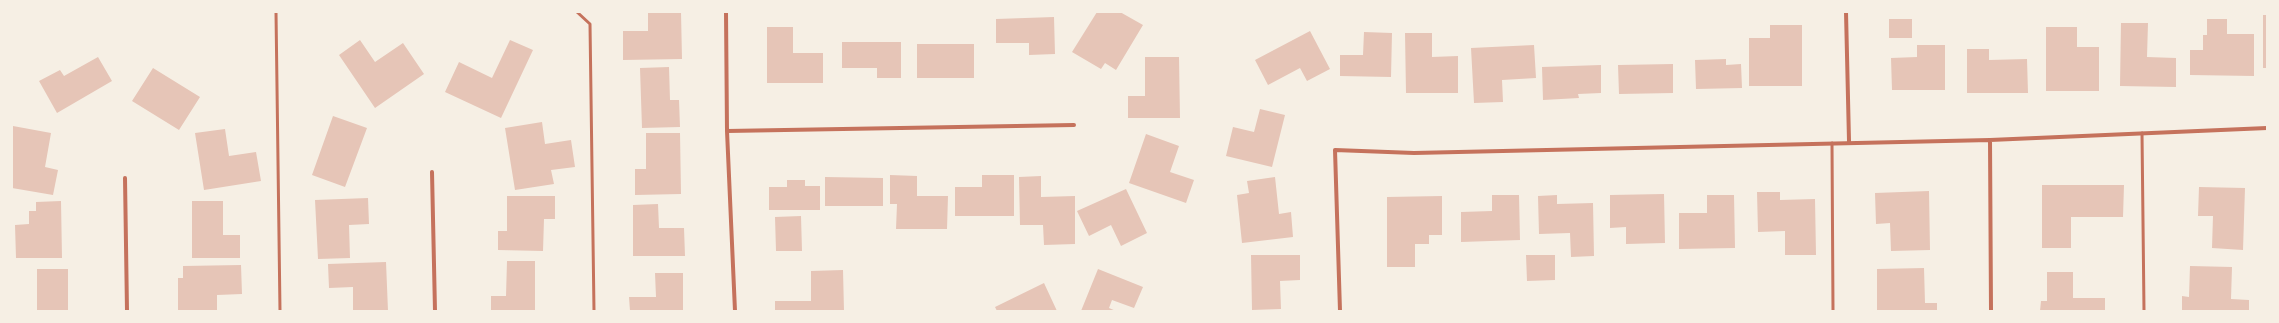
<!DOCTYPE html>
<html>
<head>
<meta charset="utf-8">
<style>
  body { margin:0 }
  #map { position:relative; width:2279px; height:323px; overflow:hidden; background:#f6efe4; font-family:Figtree,sans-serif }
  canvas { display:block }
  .frame { position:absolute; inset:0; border:13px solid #f6efe4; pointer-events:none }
</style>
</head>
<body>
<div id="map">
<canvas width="2279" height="323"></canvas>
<div class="frame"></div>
</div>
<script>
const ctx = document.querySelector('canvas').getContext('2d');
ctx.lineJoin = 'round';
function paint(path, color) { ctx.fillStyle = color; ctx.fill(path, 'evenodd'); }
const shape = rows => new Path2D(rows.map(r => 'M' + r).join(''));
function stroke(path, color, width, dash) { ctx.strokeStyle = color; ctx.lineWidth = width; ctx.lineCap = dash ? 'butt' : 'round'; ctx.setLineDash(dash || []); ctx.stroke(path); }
const building = shape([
  [648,12,681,12,682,59,623,60,623,31,648,31],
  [1097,12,1120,12,1143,25,1116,70,1105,63,1101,69,1072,52],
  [2263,15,2267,15,2267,68,2263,68],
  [1054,17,1055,54,1029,55,1029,43,996,43,996,19],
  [1889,19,1912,19,1912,38,1889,38],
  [2207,19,2227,19,2227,34,2254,34,2254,76,2190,75,2190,50,2203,50,2203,35,2207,35],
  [2121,23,2148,23,2147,57,2176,58,2176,87,2120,86],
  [1770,25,1802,25,1802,86,1749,86,1749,38,1770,38],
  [767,27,793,27,793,53,823,53,823,83,767,83],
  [2046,27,2077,27,2077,47,2099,47,2099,91,2046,91],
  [1310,31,1330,69,1307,81,1300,68,1268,85,1255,60],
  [1364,32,1392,33,1391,77,1340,76,1340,55,1363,55],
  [1405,33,1432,33,1432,57,1458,56,1458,93,1406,93],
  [360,40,375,62,403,43,424,74,375,108,339,55],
  [510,40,533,50,501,118,445,92,459,62,492,78],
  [842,42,901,42,901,78,877,78,877,68,842,68],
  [917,44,974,44,974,78,917,78],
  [1534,45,1536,78,1502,80,1503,102,1474,103,1471,48],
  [1917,45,1945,45,1945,90,1892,90,1891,58,1917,57],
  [1967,49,1989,49,1989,60,2027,59,2028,93,1967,93],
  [98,57,112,81,57,113,39,81,60,70,64,76],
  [1145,57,1179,57,1180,118,1128,118,1128,96,1145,96],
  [1726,59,1726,65,1741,64,1742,88,1696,89,1695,60],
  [1673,64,1673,93,1619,94,1618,65],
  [1601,65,1601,93,1578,94,1579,98,1543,100,1542,67],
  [669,67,670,100,679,100,680,127,642,128,640,68],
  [153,68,200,97,179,130,132,101],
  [1260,109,1285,115,1272,167,1226,156,1233,127,1254,132],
  [333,116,367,128,345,187,312,175],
  [542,122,545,144,571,140,575,167,551,170,554,184,515,190,505,128],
  [13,126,51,133,45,167,58,170,53,195,12,188],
  [225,129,229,156,256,152,261,181,204,190,195,133],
  [646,133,680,133,681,194,635,195,635,169,646,169],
  [1146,134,1179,146,1170,172,1194,180,1186,203,1129,183],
  [890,175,917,176,917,196,948,196,947,229,896,229,897,204,890,204],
  [982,175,1014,175,1014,216,955,216,955,187,982,187],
  [1041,176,1041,197,1075,196,1075,244,1044,245,1043,225,1020,225,1019,177],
  [825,177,883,178,883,206,825,206],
  [1275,177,1279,214,1291,212,1293,237,1242,243,1237,195,1249,193,1247,181],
  [787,180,805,180,805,186,820,186,820,210,769,210,769,187,787,187],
  [2042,185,2124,185,2123,217,2071,217,2071,248,2042,248],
  [2199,187,2245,188,2243,250,2212,248,2213,216,2198,216],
  [1126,189,1147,233,1121,246,1111,225,1089,236,1077,211],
  [1929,191,1930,250,1891,251,1890,223,1876,224,1875,193],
  [1757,192,1780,192,1780,200,1815,199,1816,255,1785,255,1785,231,1758,232],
  [1664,194,1665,243,1626,244,1626,227,1610,228,1610,195],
  [1492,195,1519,195,1520,240,1461,242,1461,212,1492,211],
  [1557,195,1557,204,1593,203,1594,256,1571,257,1570,233,1539,234,1538,196],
  [1707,195,1734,195,1735,248,1679,249,1679,213,1707,213],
  [507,196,555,196,555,219,544,219,543,251,498,250,498,231,507,231],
  [1442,196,1442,235,1429,235,1429,244,1415,244,1415,267,1387,267,1387,197],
  [368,198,369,224,349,225,350,258,318,259,315,200],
  [61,201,62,258,16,258,15,225,29,224,29,211,36,211,36,202],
  [192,201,223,201,223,235,240,235,240,258,192,258],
  [658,204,659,228,684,228,685,256,633,256,633,205],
  [801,216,802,251,776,251,775,217],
  [1251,255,1300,255,1300,280,1280,281,1281,309,1252,310],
  [1526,255,1555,255,1555,280,1527,281],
  [507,261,535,261,535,311,491,311,491,296,506,296],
  [386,262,388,311,353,311,353,287,329,288,328,264],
  [241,265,242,294,217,295,217,311,178,311,178,278,183,278,183,266],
  [2190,266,2232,267,2231,299,2249,300,2249,311,2182,311,2182,296,2189,297],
  [1924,268,1925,303,1937,303,1937,311,1877,311,1877,269],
  [37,269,68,269,68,311,37,311],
  [1098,269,1143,287,1134,308,1112,300,1109,308,1116,311,1081,311],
  [843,270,844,311,775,311,775,301,811,301,811,271],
  [2047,272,2073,272,2073,298,2105,298,2105,311,2040,311,2041,301,2047,301],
  [655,273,683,273,683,311,630,311,629,297,656,297],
  [1044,283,1057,311,997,311,995,307]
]);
const service = shape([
  [276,12,280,311],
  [577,12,590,24,594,311],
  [2142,133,2144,311],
  [1832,143,1833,311]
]);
const minor = shape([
  [726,12,727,131,735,311],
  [1846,12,1849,141],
  [727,131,1074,125],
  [1990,140,1991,311],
  [432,172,435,311],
  [125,178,127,311],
  [1340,311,1335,150,1414,153,1990,140,2267,128]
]);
paint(building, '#e6c5b7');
stroke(service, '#c5725c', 3);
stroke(minor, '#c5725c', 4);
</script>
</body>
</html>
